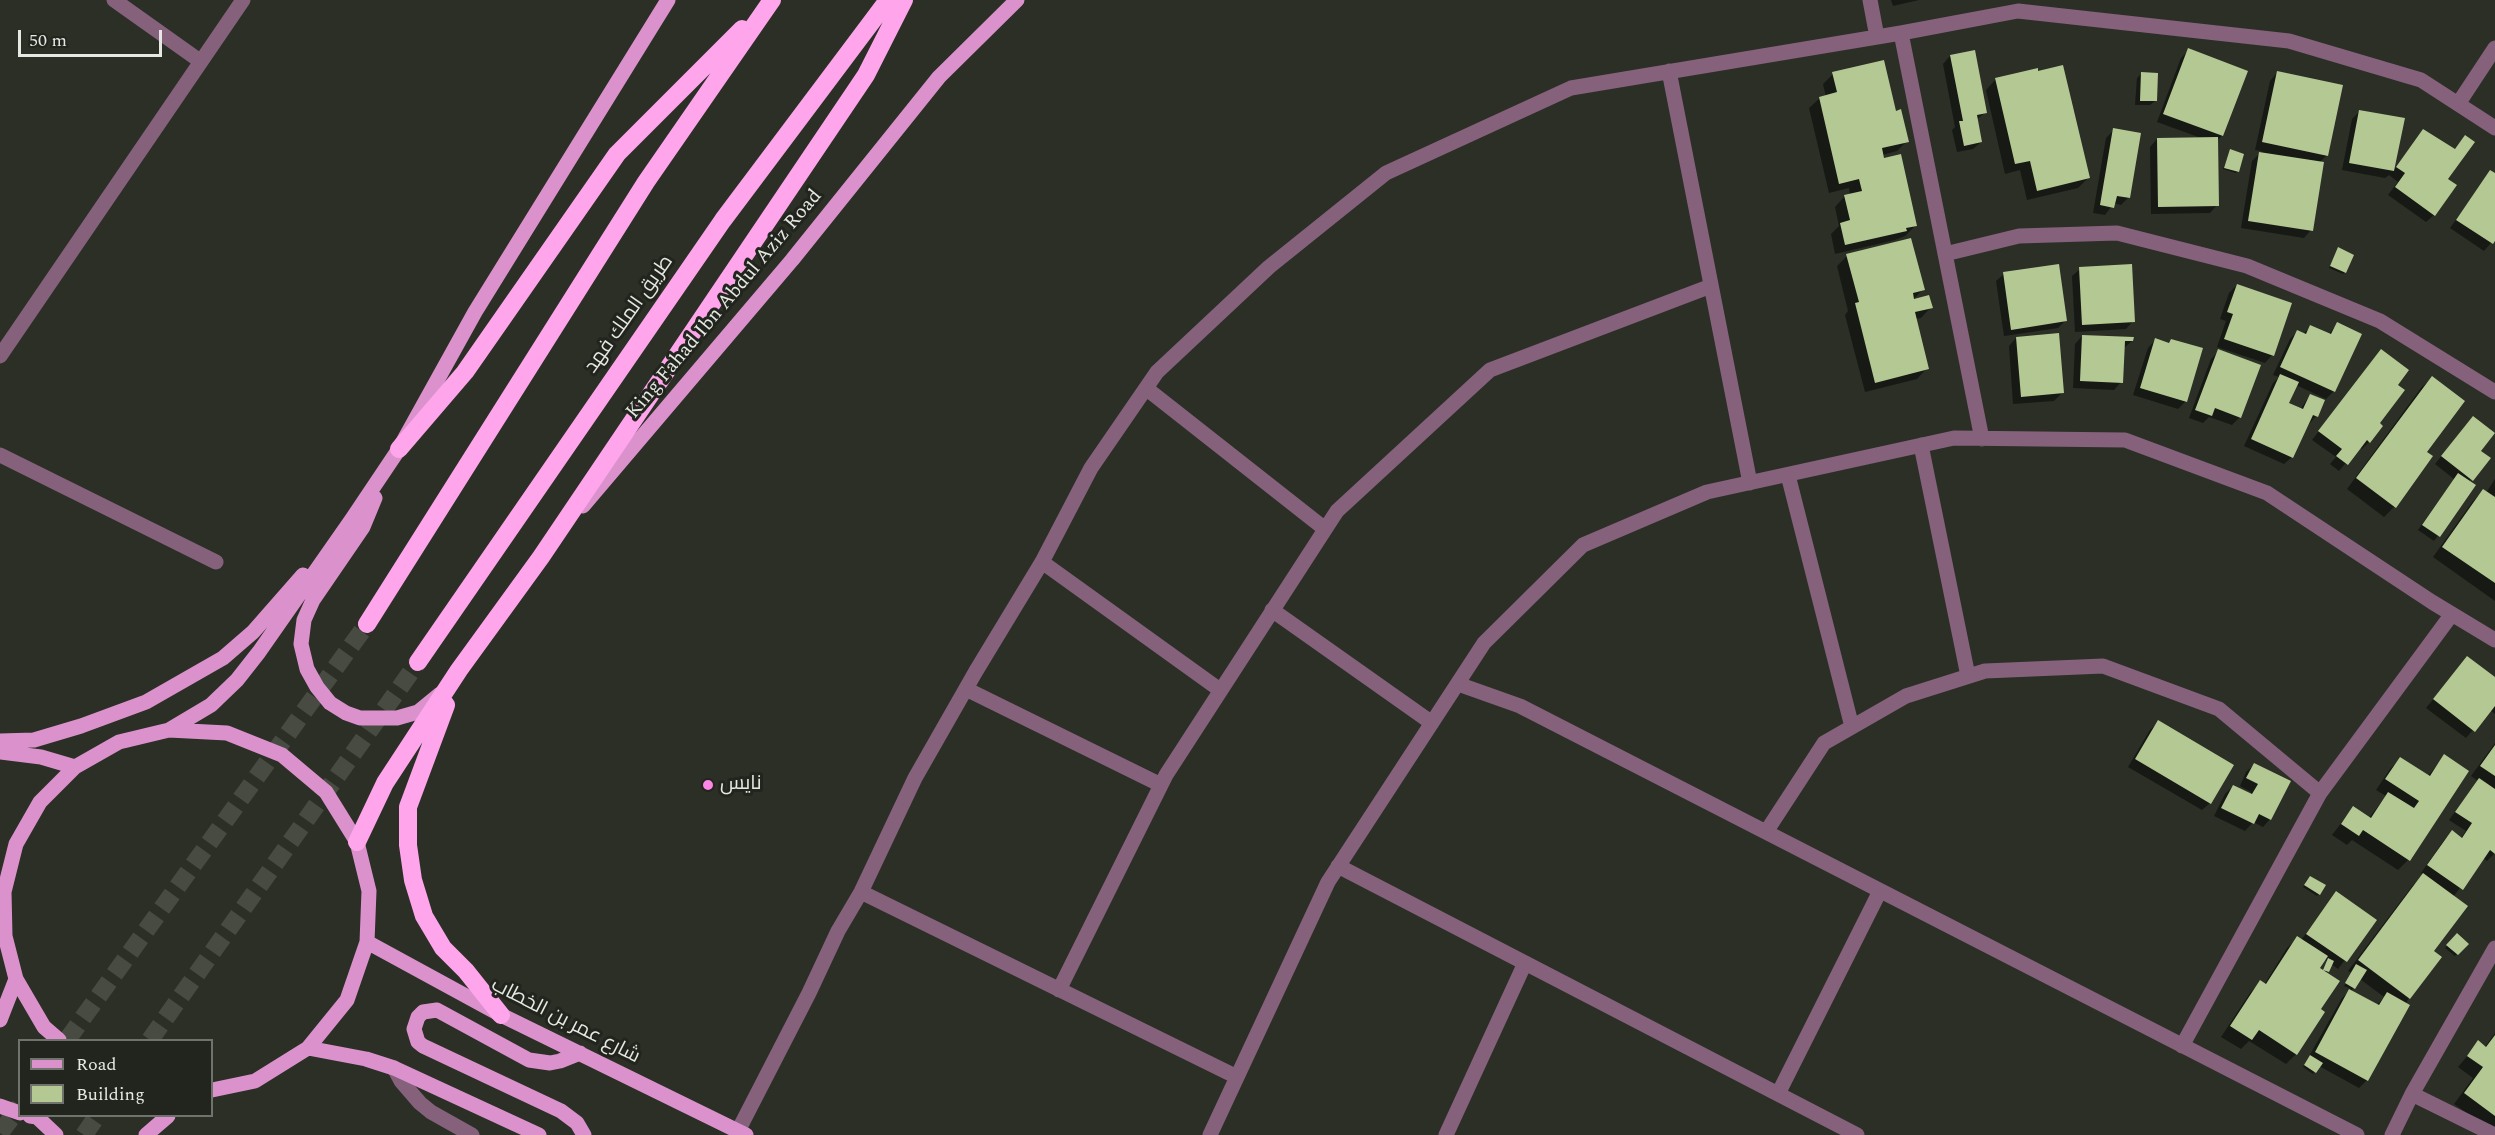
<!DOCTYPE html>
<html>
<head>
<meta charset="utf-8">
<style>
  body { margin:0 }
  #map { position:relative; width:2495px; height:1135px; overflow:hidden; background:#2b2f26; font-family:Spectral,serif }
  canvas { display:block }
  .legend { position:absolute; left:18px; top:1039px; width:195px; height:78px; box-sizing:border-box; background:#22251d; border:2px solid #70736c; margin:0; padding:8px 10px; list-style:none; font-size:18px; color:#e6e8e3 }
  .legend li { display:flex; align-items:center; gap:12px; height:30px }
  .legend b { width:30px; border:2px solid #70736c }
  .scale { position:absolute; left:18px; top:30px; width:144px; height:27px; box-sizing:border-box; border:3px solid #e6e8e3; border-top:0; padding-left:8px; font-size:18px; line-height:21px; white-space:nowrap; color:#e6e8e3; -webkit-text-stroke:4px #22251d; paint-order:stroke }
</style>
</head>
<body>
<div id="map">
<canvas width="2495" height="1135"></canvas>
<ul class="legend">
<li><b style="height:8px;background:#db92cc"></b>Road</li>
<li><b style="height:16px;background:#b4c893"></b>Building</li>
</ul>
<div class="scale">50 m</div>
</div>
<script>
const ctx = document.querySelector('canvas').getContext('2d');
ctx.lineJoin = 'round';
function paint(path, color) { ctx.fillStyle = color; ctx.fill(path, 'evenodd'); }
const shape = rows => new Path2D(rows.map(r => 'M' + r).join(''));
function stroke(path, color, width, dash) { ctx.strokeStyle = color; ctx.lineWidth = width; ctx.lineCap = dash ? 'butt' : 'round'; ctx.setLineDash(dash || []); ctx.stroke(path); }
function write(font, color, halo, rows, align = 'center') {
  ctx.font = font + ' Spectral,Cairo,serif'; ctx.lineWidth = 6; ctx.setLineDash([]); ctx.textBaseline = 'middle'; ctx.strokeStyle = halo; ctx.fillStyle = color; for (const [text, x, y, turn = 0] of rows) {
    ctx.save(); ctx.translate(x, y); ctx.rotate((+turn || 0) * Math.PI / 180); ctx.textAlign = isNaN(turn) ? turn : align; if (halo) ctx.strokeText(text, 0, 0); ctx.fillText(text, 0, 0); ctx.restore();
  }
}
const shadow = shape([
  [1891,0,1919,0,1893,6],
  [2189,50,2222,136,2216,141,2217,205,2210,213,2151,214,2150,147,2157,139,2201,138,2157,122,2181,58],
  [1950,56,1986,112,1976,120,1981,142,1973,149,1957,152,1952,130,1955,127,1943,64],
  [2142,73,2155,101,2150,105,2135,105,2137,78],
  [2277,73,2327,155,2319,163,2311,230,2304,238,2241,228,2252,161,2262,151,2255,150,2270,81],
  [1833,74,1894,112,1907,141,1897,151,1882,155,1916,225,1905,236,1895,240,1835,254,1831,234,1839,226,1835,207,1845,196,1850,195,1849,188,1829,193,1809,108,1820,98,1826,97,1823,84],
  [1996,79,2088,178,2078,188,2027,200,2020,170,2005,174,1986,90],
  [2360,111,2393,171,2424,131,2454,150,2465,137,2446,179,2434,215,2426,222,2388,195,2398,182,2389,175,2385,178,2342,170,2352,119],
  [2114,130,2129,197,2121,205,2114,203,2105,215,2093,213,2106,138],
  [2230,151,2238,171,2236,173,2223,169],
  [2490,172,2495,175,2495,238,2484,251,2450,228],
  [2338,249,2345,272,2343,274,2329,268],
  [1847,256,1923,289,1912,301,1931,307,1921,318,1915,319,1927,368,1917,379,1865,392,1845,315,1848,311,1837,266],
  [2080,269,2133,321,2126,329,2075,332,2072,276],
  [2004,274,2066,320,2058,328,2004,336,1996,281],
  [2237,285,2272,355,2265,363,2217,347,2226,321,2220,319,2229,293],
  [2337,324,2334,391,2326,399,2296,385,2287,404,2300,410,2310,395,2316,416,2309,424,2292,457,2284,464,2244,446,2273,383,2279,377,2273,375,2290,339,2297,332,2303,334,2311,327,2328,335],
  [2082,336,2132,341,2124,348,2121,382,2114,390,2073,388,2075,344],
  [2016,338,2062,393,2054,401,2013,404,2009,346],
  [2155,340,2168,344,2171,340,2186,401,2178,409,2133,395,2148,348],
  [2219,351,2240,417,2232,425,2209,417,2203,423,2189,418,2211,359],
  [2381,351,2396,385,2369,442,2362,449,2359,447,2339,471,2330,464,2336,457,2312,440],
  [2432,378,2394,507,2384,517,2347,489,2421,388],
  [2466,425,2479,451,2469,483,2474,486,2434,541,2418,530,2454,479,2435,464],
  [2495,479,2495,601,2433,557,2473,501,2483,491,2486,493],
  [2467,658,2495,679,2495,714,2490,710,2466,738,2426,708],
  [2158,722,2210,803,2202,810,2128,767,2150,730],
  [2495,743,2495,853,2487,861,2483,858,2453,897,2432,952,2367,1080,2359,1088,2319,1066,2313,1074,2303,1067,2342,998,2351,989,2344,986,2352,973,2348,971,2413,885,2423,875,2421,873,2444,840,2452,832,2461,838,2466,831,2449,820,2478,781,2471,776],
  [2360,979,2384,997,2377,1005,2351,991],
  [2445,756,2408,860,2398,870,2352,840,2347,845,2332,835,2353,808,2369,818,2386,796,2376,790,2390,769,2400,759,2427,777],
  [2254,765,2270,819,2263,827,2253,822,2245,831,2214,816,2225,794,2233,786,2250,794,2251,792,2240,786,2246,772],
  [2308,879,2319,894,2317,896,2303,887],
  [2337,893,2375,920,2338,969,2331,964,2326,973,2319,1009,2296,1054,2286,1064,2249,1041,2241,1049,2221,1037,2250,993,2260,982,2264,985,2287,948,2298,938,2301,940],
  [2325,959,2327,961,2322,971,2318,969],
  [2457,935,2467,944,2455,956,2445,948],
  [2495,1033,2495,1133,2454,1104,2473,1078,2458,1067,2479,1042,2485,1047]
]);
const building = shape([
  [2188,48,2248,71,2223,136,2163,114],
  [1975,50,1987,113,1977,115,1982,142,1964,146,1959,121,1963,121,1950,55],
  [1884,60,1896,111,1901,109,1909,142,1882,148,1884,158,1901,154,1917,226,1906,228,1907,231,1845,245,1840,223,1850,220,1844,195,1862,191,1859,179,1839,184,1819,97,1837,92,1832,72],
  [2063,65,2090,178,2037,191,2030,161,2015,164,1995,78,2038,68,2038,71],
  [2277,71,2343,85,2328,156,2262,142],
  [2141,72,2158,73,2157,101,2140,101],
  [2359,110,2405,118,2394,171,2349,163],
  [2113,128,2141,133,2130,198,2117,196,2114,208,2100,205],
  [2423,129,2455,149,2465,135,2475,142,2448,179,2457,185,2435,216,2395,187,2405,173,2396,167],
  [2218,137,2219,206,2158,207,2157,138],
  [2230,149,2244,154,2239,172,2224,168],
  [2259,152,2324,162,2313,231,2248,221],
  [2490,170,2495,173,2495,241,2493,244,2456,220],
  [1911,238,1925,290,1913,293,1914,299,1929,295,1933,308,1915,312,1929,369,1875,383,1855,303,1859,302,1846,254],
  [2338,247,2354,255,2346,273,2330,266],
  [2059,264,2067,321,2011,330,2003,272],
  [2132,264,2135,322,2082,325,2079,267],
  [2237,284,2292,303,2274,356,2224,339,2233,314,2227,312],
  [2337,322,2362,334,2335,392,2280,367,2297,330,2306,334,2310,325,2331,334],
  [2059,333,2064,393,2021,397,2016,337],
  [2082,335,2134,337,2133,341,2125,341,2123,383,2080,381],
  [2155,338,2169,343,2171,339,2203,348,2187,402,2140,388],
  [2218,349,2261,365,2241,418,2215,408,2212,416,2195,410],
  [2381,349,2409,370,2398,385,2405,390,2380,423,2383,426,2370,443,2367,440,2348,465,2336,456,2342,449,2318,431],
  [2280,374,2299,382,2289,403,2303,409,2310,394,2325,400,2318,417,2313,415,2293,458,2251,439],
  [2432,376,2465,401,2427,452,2433,456,2396,508,2356,478],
  [2473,416,2495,433,2481,451,2491,458,2473,481,2441,456],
  [2458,473,2476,485,2440,537,2422,525],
  [2483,489,2495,497,2495,583,2442,547],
  [2467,656,2495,677,2495,706,2475,732,2433,699],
  [2158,720,2234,765,2211,804,2135,759],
  [2495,745,2495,776,2480,766],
  [2444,754,2469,771,2410,861,2363,830,2359,836,2341,824,2353,806,2371,818,2388,792,2414,808,2419,801,2385,779,2400,757,2430,776],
  [2254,763,2291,781,2271,820,2259,814,2254,824,2221,808,2233,785,2252,794,2258,784,2246,778],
  [2479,778,2495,789,2495,854,2490,850,2463,890,2427,865,2452,830,2462,838,2472,823,2455,812],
  [2423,873,2468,906,2434,951,2442,957,2410,999,2358,960],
  [2310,876,2326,885,2320,895,2304,885],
  [2336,891,2377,920,2347,962,2306,934],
  [2457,933,2469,944,2458,955,2446,945],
  [2297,936,2328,956,2320,968,2340,981,2321,1009,2325,1012,2297,1055,2259,1030,2252,1040,2230,1026,2260,980,2266,984],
  [2328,958,2334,961,2329,972,2323,970],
  [2356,964,2367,970,2355,989,2345,983],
  [2349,989,2379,1005,2387,992,2410,1005,2368,1081,2315,1052],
  [2495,1035,2495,1116,2464,1093,2483,1067,2467,1056,2478,1040,2486,1047],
  [2310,1055,2323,1063,2316,1073,2304,1065]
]);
const highwayTunnel = shape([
  [67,1040,367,624],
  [150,1040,418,662],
  [0,1133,20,1106],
  [84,1135,97,1116]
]);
const street = shape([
  [114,0,200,61],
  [1870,0,1877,37],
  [1901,33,1982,439],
  [1669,71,1750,483],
  [2458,104,2495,48],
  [1945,254,2019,236,2117,233,2247,266,2380,321,2495,392],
  [0,356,243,0],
  [1147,389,1325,529],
  [1921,445,1968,676],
  [0,455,216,562],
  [1788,475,1852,727],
  [1042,562,1220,690],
  [1272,610,1432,723],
  [1458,684,1520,706,2357,1135],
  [966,689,1161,785],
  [1766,832,1824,743,1906,696,1985,671,2103,666,2219,709,2320,793],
  [1338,866,1857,1135],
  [861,892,1237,1077],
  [1059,990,1166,775,1337,511,1490,370,1711,286],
  [2182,1046,2320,793,2452,614],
  [394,1068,401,1081,420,1103,431,1112,472,1135],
  [1778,1094,1880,891],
  [2412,1094,2495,1135],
  [738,1131,809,993,838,931,861,892,915,778,976,671,1042,562,1091,468,1157,372,1269,267,1386,173,1571,88,1901,33,2018,11,2289,41,2421,80,2495,128],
  [1210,1135,1328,882,1484,643,1583,545,1707,492,1954,438,2125,440,2267,493,2432,602,2495,640],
  [1446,1135,1525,963],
  [2392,1135,2412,1094,2495,948]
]);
const primary = shape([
  [375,498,363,527,313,600,304,620,301,644,307,669,317,687,330,703,346,713,360,718,397,718,418,712,440,694],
  [583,506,792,260,939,77,1017,0],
  [169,730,211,705,237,680,259,652,352,519,399,449,475,312,668,0],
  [0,741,34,740,81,726,146,702,223,658,253,632,303,575],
  [0,752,41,757,75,767],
  [367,942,501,1015,746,1135],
  [0,1020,16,979],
  [59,1040,44,1027,16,979,5,936,4,892,16,844,40,802,75,767,119,742,169,730,227,733,282,755,326,792,357,842,369,891,367,942,347,1000,308,1048,255,1081,212,1090],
  [308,1048,366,1059,394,1068,539,1135],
  [580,1053,560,1061,550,1063,529,1060,437,1010,423,1012,418,1017,414,1029,418,1042,423,1046,561,1111,577,1123,584,1135],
  [0,1106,20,1113],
  [30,1116,37,1117,56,1135],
  [146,1135,168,1116]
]);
const highway = shape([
  [399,449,465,372,617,154,742,29],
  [367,624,646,182,772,0],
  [418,662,723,220,888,0],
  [446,705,408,807,408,845,413,880,424,916,443,948,466,971,501,1015],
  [357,842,385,783,459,670,541,557,866,75,904,0]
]);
const markers = [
  [708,785,6,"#fb86e5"]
];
const streetNames = [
  ["King Fahad Ibn Abdul Aziz Road",725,305,-50],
  ["طريق الملك فهد",630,315,-55],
  ["شارع عمر بن الخطاب",565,1022,27]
];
const poiNames = [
  ["نايس",720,785]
];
paint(shadow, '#0007');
paint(building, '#b4c893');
stroke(highwayTunnel, '#474b42', 18, [18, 9]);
stroke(street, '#85617c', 15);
stroke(primary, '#db92cc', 15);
stroke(highway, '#fea5eb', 18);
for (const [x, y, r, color] of markers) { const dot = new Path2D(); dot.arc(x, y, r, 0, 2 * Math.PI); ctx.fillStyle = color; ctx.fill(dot); stroke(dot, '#22251d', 2); }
write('20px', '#e6e8e3', '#22251d', streetNames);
write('20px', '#e6e8e3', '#22251d', poiNames, 'left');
</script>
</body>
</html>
